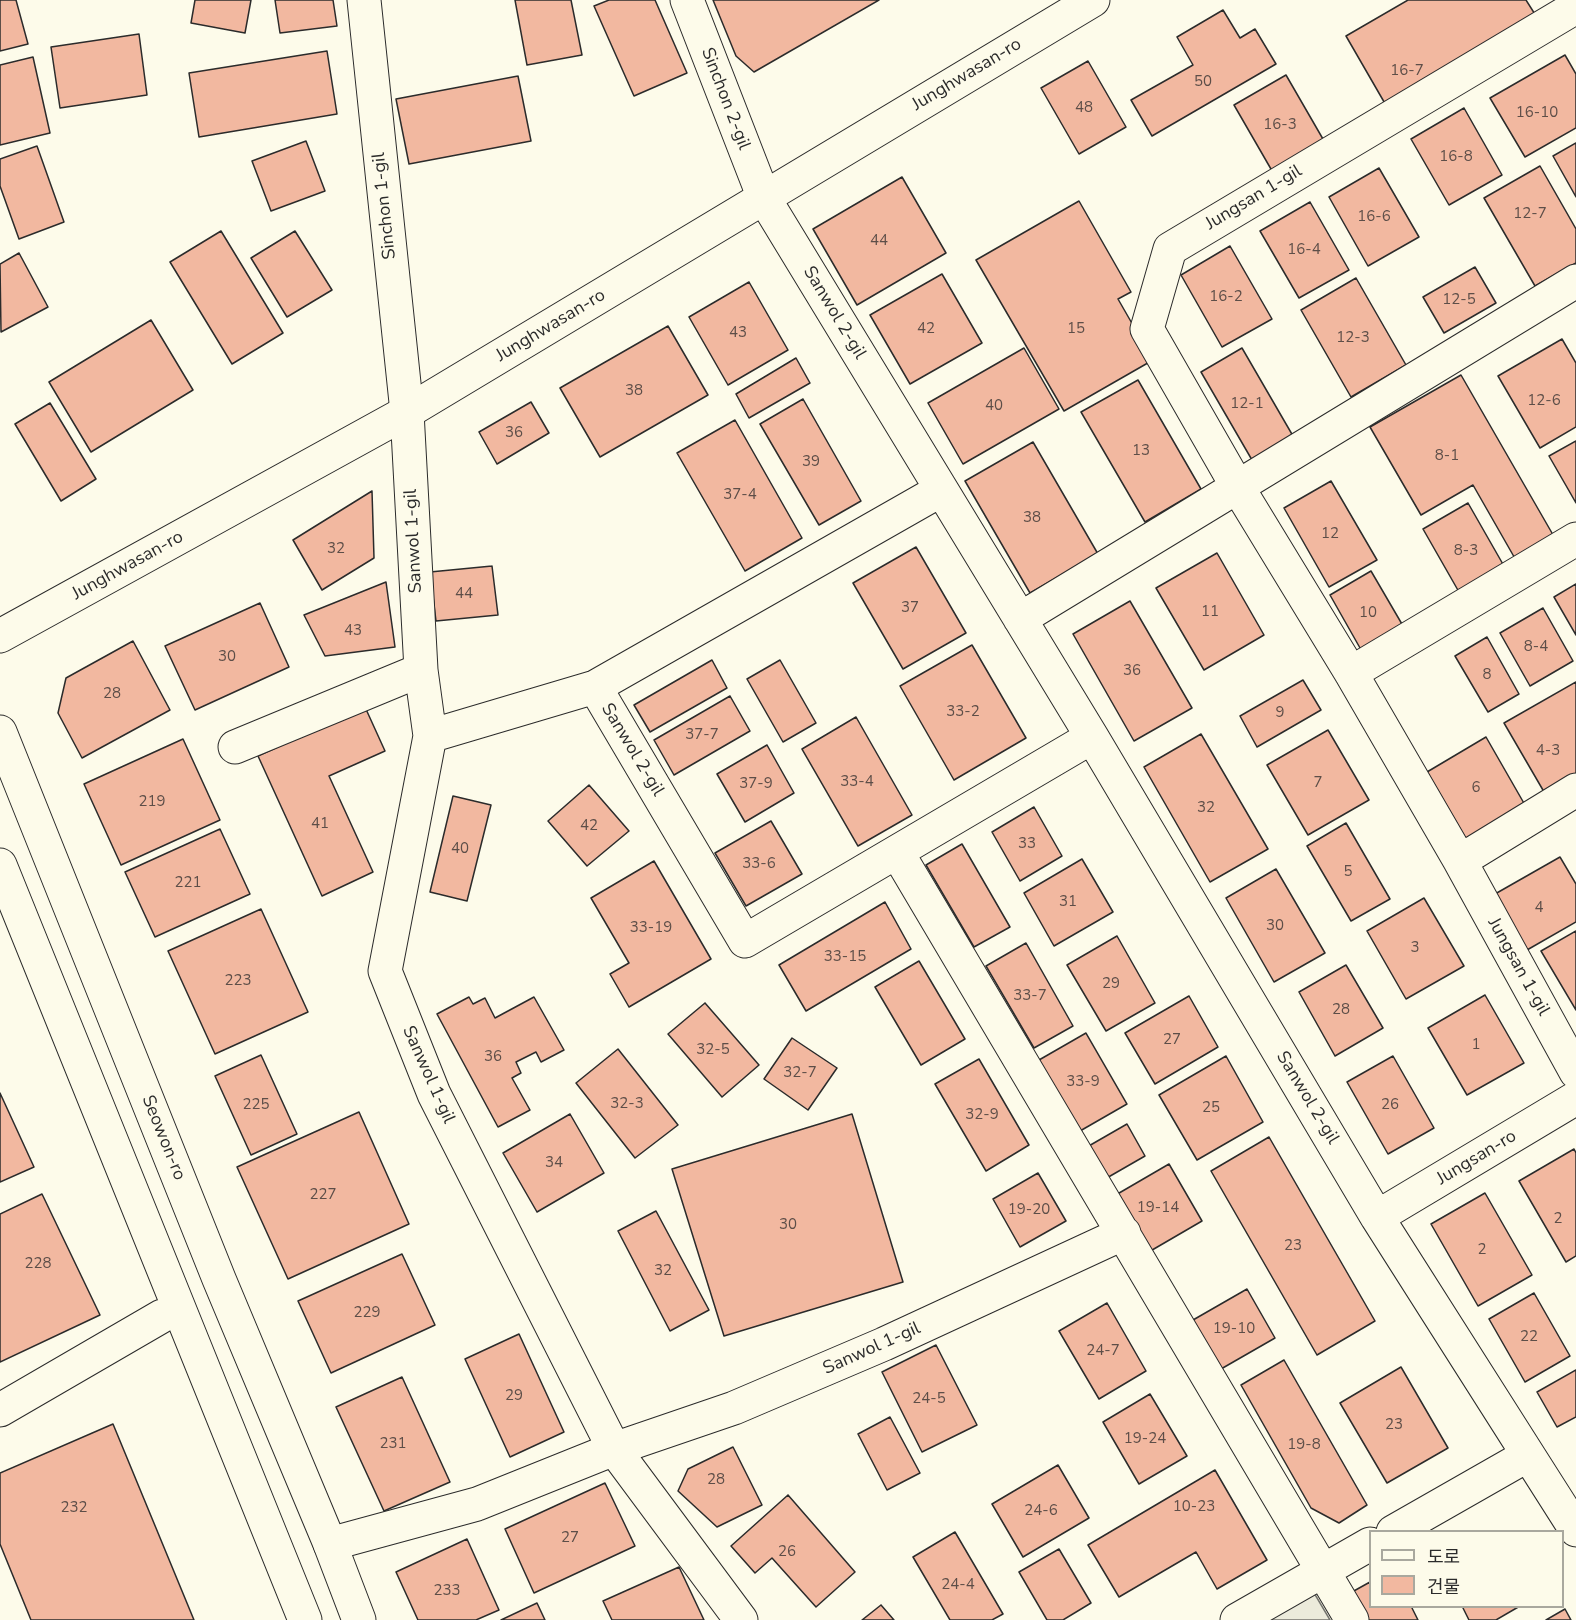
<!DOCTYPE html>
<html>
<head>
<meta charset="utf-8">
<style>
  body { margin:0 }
  #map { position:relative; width:1576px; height:1620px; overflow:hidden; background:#fdfbea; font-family:"Nunito Sans","Noto Sans KR",sans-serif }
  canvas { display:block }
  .legend { position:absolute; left:1369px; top:1530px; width:195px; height:78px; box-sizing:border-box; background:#fdfbea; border:2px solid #a9a89e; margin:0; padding:8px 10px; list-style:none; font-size:18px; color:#2b2b2b }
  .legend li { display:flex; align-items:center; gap:12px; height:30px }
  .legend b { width:30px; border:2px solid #a9a89e }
</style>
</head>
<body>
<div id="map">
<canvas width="1576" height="1620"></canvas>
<ul class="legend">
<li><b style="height:8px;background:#fdfbea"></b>도로</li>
<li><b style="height:16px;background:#f2b8a0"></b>건물</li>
</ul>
</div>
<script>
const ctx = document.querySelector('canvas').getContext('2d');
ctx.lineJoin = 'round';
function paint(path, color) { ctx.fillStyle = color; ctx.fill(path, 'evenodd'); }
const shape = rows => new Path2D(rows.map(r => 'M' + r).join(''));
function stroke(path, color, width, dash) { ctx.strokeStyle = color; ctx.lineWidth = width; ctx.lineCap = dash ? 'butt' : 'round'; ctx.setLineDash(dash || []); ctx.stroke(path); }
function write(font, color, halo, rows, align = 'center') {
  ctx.font = font + ' "Nunito Sans",sans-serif'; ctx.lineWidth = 4.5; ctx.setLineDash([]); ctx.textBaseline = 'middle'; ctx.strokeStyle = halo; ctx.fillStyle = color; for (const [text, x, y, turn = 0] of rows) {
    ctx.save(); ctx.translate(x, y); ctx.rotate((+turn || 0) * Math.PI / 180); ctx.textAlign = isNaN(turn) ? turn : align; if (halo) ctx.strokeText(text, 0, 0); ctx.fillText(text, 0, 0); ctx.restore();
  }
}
const green = shape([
  [1310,1586,1330,1620,1251,1620,1310,1586]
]);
const building = shape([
  [0,0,16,0,28,44,0,51,0,0],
  [195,0,251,0,245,33,191,23,195,0],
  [275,0,333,0,337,26,280,33,275,0],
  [515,0,571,0,582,55,527,65,515,0],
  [609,0,655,0,687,73,634,96,594,6,609,0],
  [713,0,879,0,754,72,736,56,713,0],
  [1408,0,1526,0,1538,19,1387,107,1346,36,1408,0],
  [1223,10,1240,38,1255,29,1276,64,1152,136,1131,100,1193,65,1177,37,1223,10],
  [139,34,147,95,60,108,51,47,139,34],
  [327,51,337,114,199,137,189,73,327,51],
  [1565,55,1576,74,1576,128,1525,157,1490,98,1565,55],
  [33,57,50,133,0,145,0,65,33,57],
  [1088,61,1126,127,1079,154,1041,88,1088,61],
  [1286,75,1327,146,1275,176,1234,105,1286,75],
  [518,76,531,141,409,164,396,99,518,76],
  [1464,108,1502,175,1449,205,1411,139,1464,108],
  [306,141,325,191,271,211,252,161,306,141],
  [1576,143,1576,197,1553,156,1576,143],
  [37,146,64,222,19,239,0,186,0,159,37,146],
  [1540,166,1576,229,1576,263,1535,286,1484,198,1540,166],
  [1379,168,1419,237,1368,266,1329,197,1379,168],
  [902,177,946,253,857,305,813,229,902,177],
  [1079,201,1131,292,1118,299,1153,360,1064,411,976,260,1079,201],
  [1310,202,1349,270,1299,298,1260,231,1310,202],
  [221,231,283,333,232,364,170,262,221,231],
  [295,231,332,290,287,317,251,258,295,231],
  [1230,246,1272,319,1222,347,1181,275,1230,246],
  [19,253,48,307,1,332,0,264,19,253],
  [1475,267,1496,303,1444,333,1423,297,1475,267],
  [942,274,982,343,910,384,870,315,942,274],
  [1356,278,1406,365,1351,397,1301,310,1356,278],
  [749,282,788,350,728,385,689,317,749,282],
  [151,320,193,390,91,452,49,382,151,320],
  [668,326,708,395,600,457,560,388,668,326],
  [1562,339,1576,363,1576,427,1540,448,1498,376,1562,339],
  [1024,348,1059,409,963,464,928,403,1024,348],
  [1242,348,1293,436,1252,460,1201,372,1242,348],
  [796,358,810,383,749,418,736,394,796,358],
  [1461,375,1556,540,1517,562,1473,485,1421,515,1370,427,1461,375],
  [1138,380,1201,489,1145,522,1081,412,1138,380],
  [803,399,861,501,819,525,760,424,803,399],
  [531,402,549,433,497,464,479,432,531,402],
  [50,403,96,479,61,501,15,424,50,403],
  [735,420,802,538,745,571,677,453,735,420],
  [1576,441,1576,503,1549,456,1576,441],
  [1033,442,1098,554,1030,593,965,481,1033,442],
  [1331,481,1377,560,1329,587,1284,508,1331,481],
  [372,491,374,558,322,590,293,540,372,491],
  [1468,503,1508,573,1463,599,1423,529,1468,503],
  [916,547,966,633,903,669,853,583,916,547],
  [1217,553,1264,635,1204,670,1156,588,1217,553],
  [492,566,498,615,436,621,430,572,492,566],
  [1371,571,1406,631,1364,655,1330,595,1371,571],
  [386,582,395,647,325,656,304,615,386,582],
  [1576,584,1576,635,1554,597,1576,584],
  [1130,601,1192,708,1134,741,1073,634,1130,601],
  [260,603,289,667,195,710,165,646,260,603],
  [1543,608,1573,661,1530,686,1500,633,1543,608],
  [1487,637,1519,694,1488,712,1455,656,1487,637],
  [133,641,170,710,82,758,58,713,66,678,133,641],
  [972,645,1026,738,954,780,900,686,972,645],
  [712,660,727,688,650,732,634,705,712,660],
  [780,660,816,723,783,742,747,679,780,660],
  [1303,680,1321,710,1257,747,1240,716,1303,680],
  [1576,682,1576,780,1547,797,1504,723,1576,682],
  [730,696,750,731,674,775,654,740,730,696],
  [365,707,385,751,329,776,373,872,322,896,258,756,365,707],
  [856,717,912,815,858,846,802,749,856,717],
  [1328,730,1369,800,1308,835,1267,765,1328,730],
  [1201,734,1268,849,1210,882,1144,767,1201,734],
  [1486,737,1525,805,1466,839,1427,772,1486,737],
  [183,739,220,820,121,865,84,784,183,739],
  [767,745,794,793,745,822,717,774,767,745],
  [589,785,629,831,587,866,548,821,589,785],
  [453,796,491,805,467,901,430,892,453,796],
  [1034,807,1062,856,1020,881,992,832,1034,807],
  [771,821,802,874,746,906,715,853,771,821],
  [1346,823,1390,899,1351,921,1307,846,1346,823],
  [220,829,250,894,155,937,125,872,220,829],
  [962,844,1010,927,974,947,926,865,962,844],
  [1560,857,1576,884,1576,922,1527,950,1495,894,1560,857],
  [1082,859,1113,912,1054,946,1024,893,1082,859],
  [654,861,711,959,629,1007,610,974,629,963,591,898,654,861],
  [1276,869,1325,953,1274,982,1226,898,1276,869],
  [1424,898,1464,966,1406,999,1367,931,1424,898],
  [885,902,911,949,806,1011,779,965,885,902],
  [261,909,308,1012,215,1054,168,951,261,909],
  [1576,931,1576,1010,1541,951,1576,931],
  [1117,936,1155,1003,1106,1031,1067,965,1117,936],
  [1026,943,1073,1026,1034,1048,986,966,1026,943],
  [919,961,965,1039,921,1065,875,987,919,961],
  [1346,965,1383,1028,1335,1056,1299,992,1346,965],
  [1485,995,1524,1063,1467,1095,1428,1028,1485,995],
  [1189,996,1218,1047,1155,1084,1125,1033,1189,996],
  [469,997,473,1004,485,998,495,1018,534,997,564,1050,541,1062,536,1052,516,1062,521,1073,512,1078,530,1110,498,1127,437,1014,469,997],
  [705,1003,759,1065,722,1097,668,1034,705,1003],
  [1086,1033,1127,1104,1080,1131,1039,1060,1086,1033],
  [792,1038,837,1068,808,1110,764,1079,792,1038],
  [618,1049,678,1125,635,1158,576,1083,618,1049],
  [261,1055,297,1134,251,1155,215,1076,261,1055],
  [1226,1056,1263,1122,1197,1160,1159,1095,1226,1056],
  [1393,1056,1434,1128,1388,1154,1347,1082,1393,1056],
  [979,1059,1029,1145,986,1171,935,1084,979,1059],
  [0,1093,34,1167,0,1182,0,1093],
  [359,1112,409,1224,288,1279,237,1167,359,1112],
  [570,1114,604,1173,537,1212,503,1153,570,1114],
  [852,1114,903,1282,724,1336,672,1169,852,1114],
  [1127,1124,1145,1156,1105,1179,1087,1147,1127,1124],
  [1269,1137,1375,1321,1317,1355,1211,1171,1269,1137],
  [1574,1149,1576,1153,1576,1256,1566,1262,1519,1181,1574,1149],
  [1169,1164,1202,1221,1147,1253,1114,1196,1169,1164],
  [1038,1173,1066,1221,1020,1247,993,1199,1038,1173],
  [1485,1193,1532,1275,1478,1306,1431,1224,1485,1193],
  [42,1194,100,1315,0,1362,0,1214,42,1194],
  [656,1211,709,1310,670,1331,618,1231,656,1211],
  [402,1254,435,1325,331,1373,298,1301,402,1254],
  [1247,1289,1275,1338,1221,1369,1193,1320,1247,1289],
  [1534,1293,1570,1356,1525,1382,1489,1319,1534,1293],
  [1107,1303,1146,1371,1099,1399,1059,1331,1107,1303],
  [519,1334,564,1432,510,1457,465,1359,519,1334],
  [936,1345,977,1425,922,1452,882,1372,936,1345],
  [1284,1360,1367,1505,1339,1523,1311,1508,1241,1385,1284,1360],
  [1401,1367,1448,1448,1387,1483,1340,1403,1401,1367],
  [1576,1370,1576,1417,1557,1427,1537,1392,1576,1370],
  [402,1377,450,1482,384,1511,336,1407,402,1377],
  [1150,1394,1187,1456,1139,1484,1103,1422,1150,1394],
  [890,1417,920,1473,887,1490,858,1434,890,1417],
  [113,1424,194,1620,31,1620,0,1544,0,1473,113,1424],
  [733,1447,762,1505,717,1527,678,1491,688,1469,733,1447],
  [1058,1465,1089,1518,1023,1557,992,1504,1058,1465],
  [1215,1470,1267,1560,1217,1589,1196,1552,1119,1597,1088,1545,1215,1470],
  [605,1483,635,1546,534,1593,505,1529,605,1483],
  [788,1495,855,1572,816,1607,772,1558,755,1573,731,1546,788,1495],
  [955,1532,1003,1614,992,1620,950,1620,913,1557,955,1532],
  [467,1539,499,1610,476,1620,418,1620,396,1572,467,1539],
  [1059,1549,1091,1603,1063,1620,1047,1620,1019,1572,1059,1549],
  [679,1567,704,1620,612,1620,603,1601,679,1567],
  [1370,1582,1370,1606,1411,1606,1418,1620,1368,1620,1352,1592,1370,1582],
  [537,1603,545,1620,501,1620,537,1603],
  [881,1605,894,1620,862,1620,881,1605],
  [1462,1606,1520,1606,1496,1620,1469,1620,1462,1606],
  [1565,1609,1571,1620,1546,1620,1565,1609]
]);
const minor = shape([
  [364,0,407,412,421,670,430,736,385,971,434,1094,614,1449,741,1620],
  [687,0,764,198,1092,737,1377,1217,1576,1530],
  [1576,7,1170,249,1147,329,1237,486,1351,673,1460,861,1576,1072],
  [1020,619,1576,281],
  [1351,673,1576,539],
  [595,687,745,941,1092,737],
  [430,736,595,687,941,490],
  [235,747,421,670],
  [897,852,1352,1620],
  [1460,861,1576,790],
  [1377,1217,1576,1098],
  [0,1410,162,1316],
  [1393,1532,1528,1455],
  [330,1544,477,1504,614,1449,734,1408,884,1344,1124,1233],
  [1237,1620,1370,1544]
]);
const tertiary = shape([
  [0,636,407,412,1093,0],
  [0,732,219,1279,330,1544,359,1620],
  [0,865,305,1620]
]);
const numberNames = [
  ["16-7",1407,71],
  ["50",1203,82],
  ["48",1084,108],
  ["16-10",1537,113],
  ["16-3",1280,125],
  ["16-8",1456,157],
  ["12-7",1530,214],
  ["16-6",1374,217],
  ["44",879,241],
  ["16-4",1304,250],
  ["16-2",1226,297],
  ["12-5",1459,300],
  ["42",926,329],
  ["15",1076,329],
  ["43",738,333],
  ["12-3",1353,338],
  ["38",634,391],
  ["12-6",1544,401],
  ["12-1",1247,404],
  ["40",994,406],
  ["36",514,433],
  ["13",1141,451],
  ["8-1",1447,456],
  ["39",811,462],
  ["37-4",740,495],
  ["38",1032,518],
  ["12",1330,534],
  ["32",336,549],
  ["8-3",1466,551],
  ["44",464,594],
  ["37",910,608],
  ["11",1210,612],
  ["10",1368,613],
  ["43",353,631],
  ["8-4",1536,647],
  ["30",227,657],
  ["36",1132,671],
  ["8",1487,675],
  ["28",112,694],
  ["33-2",963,712],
  ["9",1280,713],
  ["37-7",702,735],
  ["4-3",1548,751],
  ["33-4",857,782],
  ["7",1318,783],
  ["37-9",756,784],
  ["6",1476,788],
  ["219",152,802],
  ["32",1206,808],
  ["41",320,824],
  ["42",589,826],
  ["33",1027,844],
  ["40",460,849],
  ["33-6",759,864],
  ["5",1348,872],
  ["221",188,883],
  ["31",1068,902],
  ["4",1539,908],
  ["30",1275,926],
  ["33-19",651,928],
  ["3",1415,948],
  ["33-15",845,957],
  ["223",238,981],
  ["29",1111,984],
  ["33-7",1030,996],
  ["28",1341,1010],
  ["27",1172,1040],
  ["1",1476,1045],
  ["32-5",713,1050],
  ["36",493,1057],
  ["32-7",800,1073],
  ["33-9",1083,1082],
  ["32-3",627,1104],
  ["225",256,1105],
  ["26",1390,1105],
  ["25",1211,1108],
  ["32-9",982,1115],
  ["34",554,1163],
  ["227",323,1195],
  ["19-14",1158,1208],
  ["19-20",1029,1210],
  ["2",1558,1219],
  ["30",788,1225],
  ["23",1293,1246],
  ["2",1482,1250],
  ["228",38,1264],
  ["32",663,1271],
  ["229",367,1313],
  ["19-10",1234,1329],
  ["22",1529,1337],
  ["24-7",1103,1351],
  ["29",514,1396],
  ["24-5",929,1399],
  ["23",1394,1425],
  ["19-24",1145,1439],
  ["231",393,1444],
  ["19-8",1304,1445],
  ["28",716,1480],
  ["10-23",1194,1507],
  ["232",74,1508],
  ["24-6",1041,1511],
  ["27",570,1538],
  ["26",787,1552],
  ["24-4",958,1585],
  ["233",447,1591]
];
const streetNames = [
  ["Junghwasan-ro",967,75,-31],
  ["Sinchon 2-gil",725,99,69],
  ["Jungsan 1-gil",1254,198,-31],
  ["Sinchon 1-gil",385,206,-96],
  ["Sanwol 2-gil",834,313,59],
  ["Junghwasan-ro",551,326,-31],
  ["Sanwol 1-gil",414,541,-93],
  ["Junghwasan-ro",128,566,-29],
  ["Sanwol 2-gil",632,750,59],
  ["Jungsan 1-gil",1518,967,61],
  ["Sanwol 1-gil",428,1075,66],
  ["Sanwol 2-gil",1307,1098,59],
  ["Seowon-ro",163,1138,68],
  ["Jungsan-ro",1477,1158,-31],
  ["Sanwol 1-gil",872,1349,-24]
];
paint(green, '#ecebdb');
stroke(green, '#74746e', 1.5);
paint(building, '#f2b8a0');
stroke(building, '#2b2b2b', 1.5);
stroke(minor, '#2b2b2b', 35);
stroke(tertiary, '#2b2b2b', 35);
stroke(minor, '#fdfbea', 33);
stroke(tertiary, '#fdfbea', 33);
write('15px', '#5d4e48', null, numberNames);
write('18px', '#2b2b2b', '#fdfbea', streetNames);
</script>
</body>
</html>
